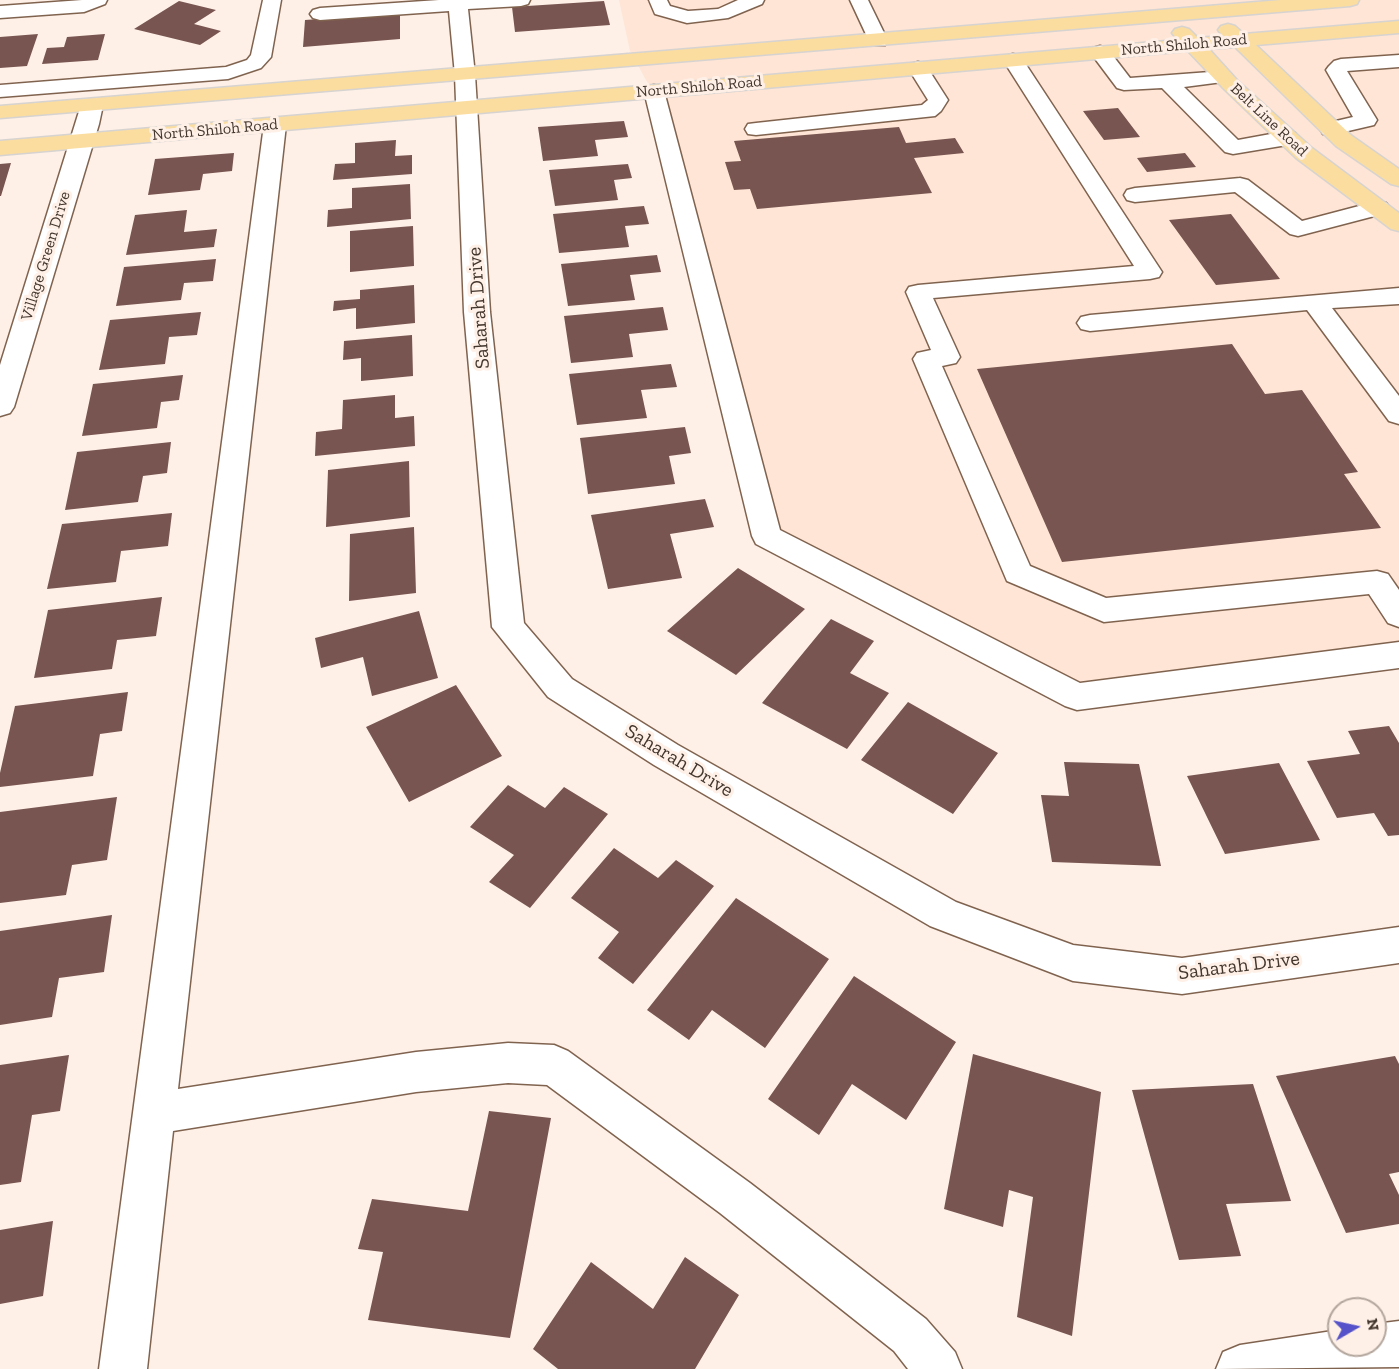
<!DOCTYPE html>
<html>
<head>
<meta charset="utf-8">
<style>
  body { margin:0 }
  #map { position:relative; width:1399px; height:1369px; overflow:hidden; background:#fef0e7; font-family:"Zilla Slab",serif }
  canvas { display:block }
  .north { position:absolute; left:1327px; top:1297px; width:60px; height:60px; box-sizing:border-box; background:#fef0e7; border:2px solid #b3a69d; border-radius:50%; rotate:81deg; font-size:16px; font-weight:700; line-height:24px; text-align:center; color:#43362d }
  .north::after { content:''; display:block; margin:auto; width:21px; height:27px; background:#5652c9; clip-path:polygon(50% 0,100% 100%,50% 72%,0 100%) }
</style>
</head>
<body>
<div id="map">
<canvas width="1399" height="1369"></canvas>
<div class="north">N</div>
</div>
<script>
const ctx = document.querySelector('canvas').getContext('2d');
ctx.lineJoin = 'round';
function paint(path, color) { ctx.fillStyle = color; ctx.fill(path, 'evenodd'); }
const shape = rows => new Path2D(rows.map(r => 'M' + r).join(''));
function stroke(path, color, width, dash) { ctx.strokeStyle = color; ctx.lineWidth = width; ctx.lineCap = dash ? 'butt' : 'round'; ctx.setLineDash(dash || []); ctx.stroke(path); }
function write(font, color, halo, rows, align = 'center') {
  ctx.font = font + ' "Zilla Slab",serif'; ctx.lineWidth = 6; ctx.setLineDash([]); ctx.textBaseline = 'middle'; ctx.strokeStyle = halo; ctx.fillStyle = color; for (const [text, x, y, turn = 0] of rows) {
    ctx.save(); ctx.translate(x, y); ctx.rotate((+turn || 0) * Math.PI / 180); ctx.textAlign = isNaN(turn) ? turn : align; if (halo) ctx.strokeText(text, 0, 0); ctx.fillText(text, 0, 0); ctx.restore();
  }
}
const built = shape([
  [619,0,1399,0,1399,655,1077,697,767,536,656,98,630,51]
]);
const building = shape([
  [179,1,216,10,194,24,221,31,200,45,134,29],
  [604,1,610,25,515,32,512,7],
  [400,13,400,39,303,47,305,20],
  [38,34,27,66,0,68,0,37],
  [105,34,98,60,42,64,47,48,64,47,67,37],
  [1118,108,1140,137,1104,140,1083,111],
  [624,121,628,137,595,140,598,156,543,161,538,127],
  [899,127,906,143,955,138,964,153,914,158,932,193,757,209,750,189,734,190,725,162,741,161,734,141],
  [396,140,395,156,412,155,412,174,333,180,335,164,355,163,355,143],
  [234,153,232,171,203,174,200,190,148,195,155,159],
  [1185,153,1196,167,1147,172,1137,158],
  [11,163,1,196,0,196,0,164],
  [628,164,632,178,614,180,618,200,555,206,549,170],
  [410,184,411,219,327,227,328,210,352,208,352,188],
  [644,206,649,224,625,226,629,247,559,253,553,214],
  [187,210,184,232,217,229,214,247,126,255,135,215],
  [1231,214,1280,279,1216,285,1169,220],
  [413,226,414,266,350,272,350,231],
  [657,255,661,272,630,275,635,300,568,306,561,264],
  [216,259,213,281,184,283,181,300,116,306,124,267],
  [414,285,415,323,356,329,356,308,333,311,334,301,360,299,360,290],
  [663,307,668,330,629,334,633,357,571,363,564,316],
  [201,312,197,335,169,337,165,364,99,370,110,320],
  [412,335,413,376,361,381,361,358,343,360,344,341],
  [1232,344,1265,394,1302,390,1358,472,1344,474,1381,528,1062,562,977,369],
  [671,364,677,387,641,390,647,418,577,425,569,374],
  [183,375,179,400,161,402,157,428,82,436,93,384],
  [395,395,395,418,414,416,415,446,315,456,316,432,342,429,343,400],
  [685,427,691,453,669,456,675,484,588,494,580,438],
  [171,442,167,473,143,476,138,502,65,510,77,452],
  [409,461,410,517,326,527,328,470],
  [705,499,714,527,670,534,682,578,608,589,591,515],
  [172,513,168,546,121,551,116,582,47,589,62,524],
  [414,527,416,593,349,601,350,534],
  [738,568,805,609,736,675,667,631],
  [162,597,156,636,117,640,112,669,34,678,48,610],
  [419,611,438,678,372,696,363,657,321,668,315,638],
  [831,619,874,641,850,673,889,693,847,749,762,703],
  [456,685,502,756,409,802,366,727],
  [128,692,122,731,100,734,93,776,0,787,0,773,15,706],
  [908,702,998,753,953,814,861,760],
  [1389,726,1399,743,1399,835,1388,836,1374,813,1337,818,1307,761,1360,754,1348,731],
  [1064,762,1139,764,1161,866,1052,862,1041,795,1069,796],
  [1279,763,1320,840,1225,854,1187,776],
  [508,785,545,808,564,787,608,814,530,908,489,882,514,855,470,827],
  [117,797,107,860,72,865,66,895,0,903,0,812],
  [614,848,658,878,676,860,714,886,633,984,598,958,619,932,571,898],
  [736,898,829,959,765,1048,712,1010,689,1040,647,1010],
  [112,915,104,972,59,978,52,1017,0,1025,0,931],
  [854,976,956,1042,906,1120,852,1084,819,1135,768,1099],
  [973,1054,1101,1092,1072,1336,1017,1317,1033,1197,1009,1190,1003,1227,944,1209],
  [69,1055,60,1111,32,1115,21,1182,0,1185,0,1065],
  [1395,1056,1399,1064,1399,1172,1389,1174,1399,1195,1399,1224,1346,1233,1276,1076],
  [1253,1084,1291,1201,1226,1204,1241,1256,1179,1260,1132,1090],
  [489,1111,551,1118,510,1338,368,1320,383,1252,358,1249,372,1199,468,1211],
  [53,1221,43,1296,0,1304,0,1230],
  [685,1257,739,1295,695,1369,558,1369,533,1349,591,1262,653,1309]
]);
const minor = shape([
  [82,0,107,0,105,4,84,12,0,18,0,6,82,0],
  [263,0,281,0,271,57,261,68,228,79,0,97,0,85,226,67,247,60,251,55,263,0],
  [439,0,530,0,528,4,521,6,468,9,475,75,490,312,524,623,572,679,678,745,956,902,1073,945,1182,958,1399,927,1399,963,1182,994,1073,981,930,926,654,765,548,697,492,627,464,312,455,75,449,11,320,20,313,18,310,14,313,10,320,8,439,0],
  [649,0,667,0,670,6,688,11,718,9,738,0,764,0,762,4,728,18,687,23,655,14,649,0],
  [850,0,868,0,888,41,885,45,871,45,850,0],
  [1100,46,1107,48,1130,78,1223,71,1230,73,1233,77,1230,81,1184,87,1238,140,1287,131,1295,133,1298,138,1295,143,1287,145,1233,154,1225,152,1162,88,1124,90,1117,88,1090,52,1093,48,1100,46],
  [1013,54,1020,56,1023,60,1162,272,1159,277,1150,279,933,298,960,357,956,363,942,366,1030,566,1106,598,1377,571,1388,574,1399,590,1399,627,1388,623,1369,594,1104,622,1007,581,913,359,917,353,931,350,906,292,909,287,918,285,1134,266,1003,60,1006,56,1013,54],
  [1399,55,1399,67,1347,71,1377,120,1374,125,1331,135,1323,134,1320,129,1323,124,1353,117,1326,70,1329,66,1334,61,1341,59,1399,55],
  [918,62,925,64,948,100,941,111,935,116,756,135,748,134,745,129,748,124,756,123,922,105,928,100,908,68,911,64,918,62],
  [654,85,661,87,664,91,780,530,1080,683,1399,642,1399,668,1077,710,1065,706,756,544,752,536,644,91,647,87,654,85],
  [92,99,99,101,103,105,99,124,14,407,10,413,0,416,0,365,81,105,85,101,92,99],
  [275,119,283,120,286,125,178,1089,416,1052,508,1043,554,1045,568,1051,750,1183,926,1319,955,1352,962,1369,908,1369,894,1351,720,1213,547,1085,508,1083,416,1092,173,1131,147,1369,99,1369,264,125,267,120,275,119],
  [1240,178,1248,180,1302,221,1378,201,1386,203,1390,208,1386,213,1298,236,1290,234,1235,192,1135,202,1127,200,1124,195,1127,190,1135,188,1240,178],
  [1399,288,1399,304,1332,308,1399,396,1399,424,1389,421,1307,310,1090,331,1081,329,1077,323,1081,317,1090,315,1399,288],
  [1399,1321,1399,1367,1216,1369,1223,1352,1240,1345,1339,1330,1339,1345,1375,1345,1375,1324,1399,1321]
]);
const major = shape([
  [1281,0,1359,0,1357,4,1350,6,0,118,0,106,1281,0],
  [1399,21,1399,33,1256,45,1352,136,1399,169,1399,186,1391,184,1336,146,1235,47,1209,49,1237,80,1312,148,1399,213,1399,231,1391,229,1296,158,1223,88,1188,51,0,155,0,141,1178,40,1172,33,1175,29,1182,27,1189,29,1198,38,1223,36,1218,30,1221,26,1228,24,1235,26,1244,34,1399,21]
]);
const farStreetnames = [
  ["North Shiloh Road",1184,45,-5],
  ["North Shiloh Road",699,87,-5],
  ["Belt Line Road",1269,120,43],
  ["North Shiloh Road",215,130,-5],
  ["Village Green Drive",46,256,-73]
];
const streetNames = [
  ["Saharah Drive",479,308,-94],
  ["Saharah Drive",679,761,31],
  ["Saharah Drive",1239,966,-7]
];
paint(built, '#fee5d5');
paint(building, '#785550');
stroke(minor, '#80634f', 3);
stroke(major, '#d6d3d1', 3);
paint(minor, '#fff');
paint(major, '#fbdda0');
write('16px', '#43362d', '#fef0e7', farStreetnames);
write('20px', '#43362d', '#fef0e7', streetNames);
</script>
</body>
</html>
